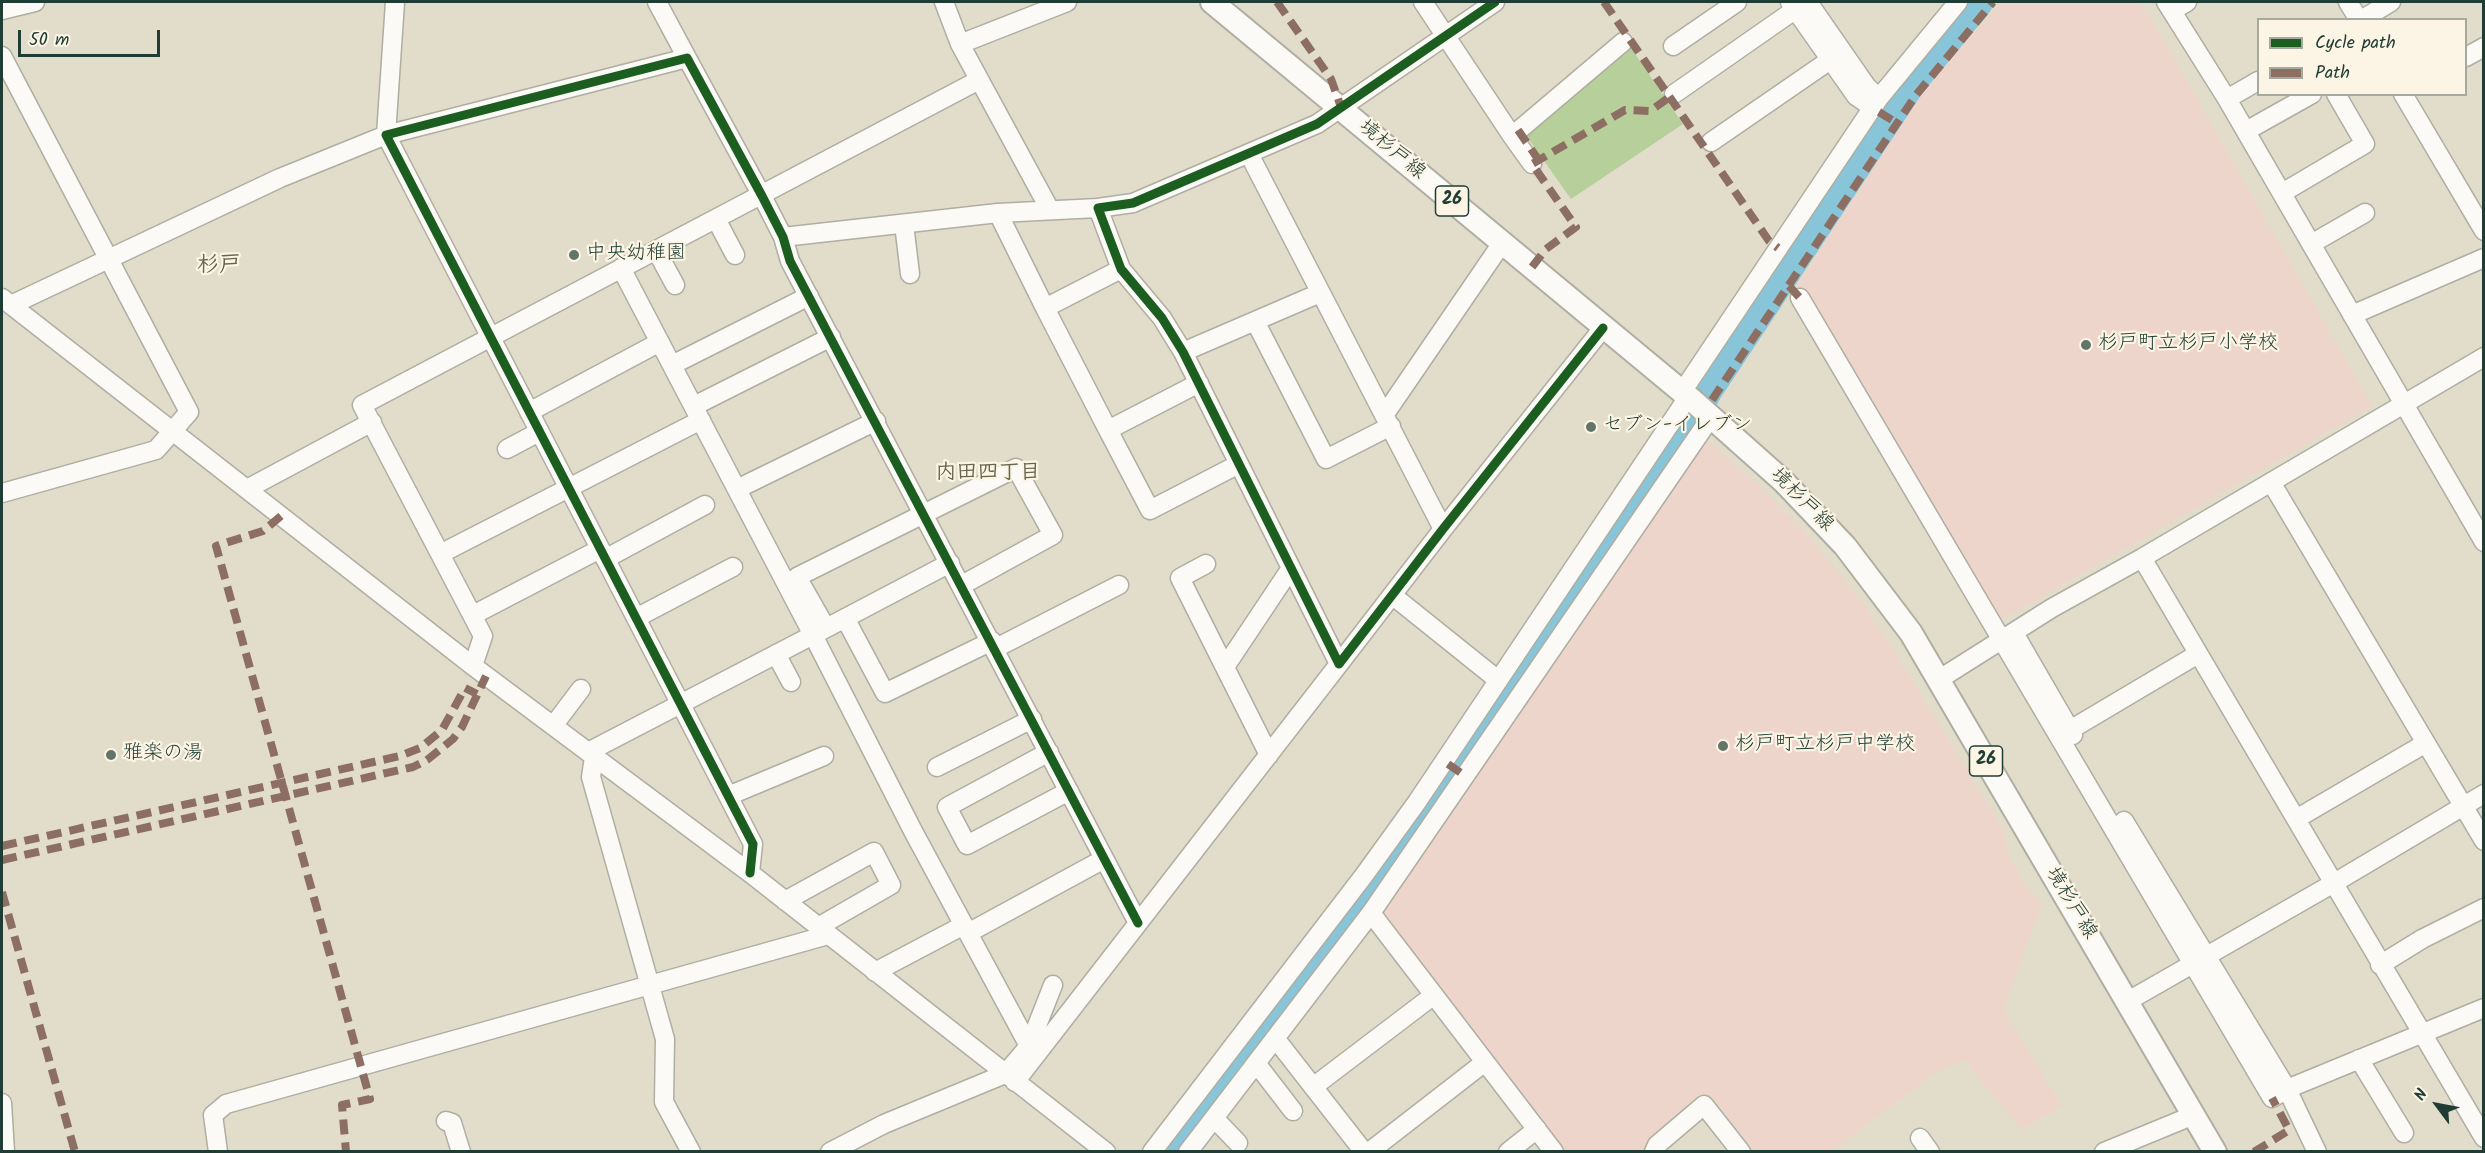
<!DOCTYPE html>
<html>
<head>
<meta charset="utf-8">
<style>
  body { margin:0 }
  #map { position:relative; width:2485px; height:1153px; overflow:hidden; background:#e2dcca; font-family:Kalam,sans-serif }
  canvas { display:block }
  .frame { position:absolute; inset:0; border:3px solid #1f3d34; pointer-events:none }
  .legend { position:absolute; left:2257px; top:18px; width:210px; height:78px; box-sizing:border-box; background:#fcf5e5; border:2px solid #a4ab9e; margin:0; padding:8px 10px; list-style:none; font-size:18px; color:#1f3d34 }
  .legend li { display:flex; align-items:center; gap:12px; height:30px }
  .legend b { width:30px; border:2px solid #a4ab9e }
  .north { position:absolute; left:2407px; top:1075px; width:60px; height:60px; -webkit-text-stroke:4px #fcf5e5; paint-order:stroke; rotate:302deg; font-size:16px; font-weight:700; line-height:24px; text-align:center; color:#1f3d34 }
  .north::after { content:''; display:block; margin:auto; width:21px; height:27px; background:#1f3d34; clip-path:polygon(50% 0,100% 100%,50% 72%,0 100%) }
  .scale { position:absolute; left:18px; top:30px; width:142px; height:27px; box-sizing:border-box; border:3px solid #1f3d34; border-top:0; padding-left:8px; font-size:18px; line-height:21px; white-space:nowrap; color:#1f3d34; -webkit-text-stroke:4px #fcf5e5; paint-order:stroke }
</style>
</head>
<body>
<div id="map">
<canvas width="2485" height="1153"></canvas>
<div class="frame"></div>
<ul class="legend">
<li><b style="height:8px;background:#1b5e20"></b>Cycle path</li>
<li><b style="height:8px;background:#8d6e63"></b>Path</li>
</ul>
<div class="north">N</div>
<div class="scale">50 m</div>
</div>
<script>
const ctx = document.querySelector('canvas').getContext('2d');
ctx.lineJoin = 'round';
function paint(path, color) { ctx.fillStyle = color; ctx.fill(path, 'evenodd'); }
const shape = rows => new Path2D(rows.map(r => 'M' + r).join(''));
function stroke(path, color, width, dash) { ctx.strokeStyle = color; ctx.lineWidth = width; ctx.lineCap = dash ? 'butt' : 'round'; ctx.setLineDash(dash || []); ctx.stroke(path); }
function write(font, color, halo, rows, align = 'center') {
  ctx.font = font + ' Kalam,"Klee One",sans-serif'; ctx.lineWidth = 4.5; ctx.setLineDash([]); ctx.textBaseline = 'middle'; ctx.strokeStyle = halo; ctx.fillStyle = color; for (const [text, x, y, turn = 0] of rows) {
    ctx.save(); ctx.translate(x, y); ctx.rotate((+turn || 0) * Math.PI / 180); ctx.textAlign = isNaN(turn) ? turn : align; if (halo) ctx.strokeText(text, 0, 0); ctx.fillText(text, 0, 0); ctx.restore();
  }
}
const built = shape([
  [2001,2,2138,2,2150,17,2372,406,1997,622,1798,284,1921,94],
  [1702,435,1760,487,1811,539,1858,597,1902,664,2002,828,2009,857,2028,890,2042,904,2003,1010,2062,1106,2021,1129,1965,1060,1937,1071,1832,1151,1754,1151,1711,1095,1652,1142,1648,1151,1563,1151,1384,918,1382,911]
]);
const green = shape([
  [1631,48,1683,124,1571,199,1525,134]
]);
const river = shape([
  [1166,1152,1373,887,1688,424,1706,389,1908,84,1976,2]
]);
const minor = shape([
  [657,2,687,58],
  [944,2,960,44,1050,210],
  [1423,2,1512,136,1623,42],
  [1495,2,1317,124,1133,203,1098,208,1121,269,1162,318,1183,352,1339,664,1443,529,1603,328],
  [1790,2,1856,96,1872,107],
  [1808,2,1867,87,1879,98],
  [2166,2,2227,99,2484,542],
  [2348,2,2359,20],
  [2,10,35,2],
  [2172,11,2187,2],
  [2361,20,2391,2],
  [960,44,1067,2],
  [1673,46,1737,2],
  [2,56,189,412,156,450,2,493],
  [2466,57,2484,47],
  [1674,94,1796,9],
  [2403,94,2484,231],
  [2227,99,2258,81],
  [2246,131,2312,94],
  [1512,136,1532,164],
  [1711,142,1830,60],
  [1249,154,1443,529],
  [2282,193,2365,144,2336,94],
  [998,213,1045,308,1121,269],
  [716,219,735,255],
  [904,224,910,274],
  [783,237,998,213,1098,208],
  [2311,244,2365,213],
  [656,250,675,285],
  [621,268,813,635,950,563],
  [2,298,473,666,750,873,1106,1152],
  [1800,298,2272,1098,2287,1089,2484,1008],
  [11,305,280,178,386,135,395,2],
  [1045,308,1108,430],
  [2352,315,2484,258],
  [1255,321,1326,459,1391,426],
  [1183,352,1320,293],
  [672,365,809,296],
  [1199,383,1108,430,1150,510,1239,464],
  [1682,392,1879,98,1958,2],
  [694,406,831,337],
  [529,412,660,342],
  [1385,414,1502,243],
  [507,449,539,432],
  [2271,482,2484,841],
  [247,489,372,422],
  [737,489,876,421],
  [440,554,701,420],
  [2142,558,2484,1138],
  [605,559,705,505],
  [1206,564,1180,578,1269,755],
  [1392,595,1498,680],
  [473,615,600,549],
  [636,618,733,567],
  [845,618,885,693,992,641],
  [826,628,797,577,1016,468,1053,535,962,585],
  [2014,633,2073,735],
  [996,648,1119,585],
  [776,654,791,682],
  [473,666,483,636,362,405,979,80],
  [1225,667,1291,568],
  [1938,680,2052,608,2142,558,2484,357],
  [553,726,581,689],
  [2070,730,2198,654],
  [588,752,813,635,913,831,1029,1046],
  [1049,752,947,807,967,845,1069,791],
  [594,757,591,777,665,1039,664,1102,691,1152],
  [937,767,1032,719],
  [728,796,824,756],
  [2296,819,2426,743],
  [2124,821,2287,1089,2317,1152],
  [750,873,753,844,386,135,687,58,762,196,783,237,790,261,1138,923],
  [785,901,874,852,891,885,818,927],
  [1371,913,1554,1152],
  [968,933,1104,859],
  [2380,965,2422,939,2484,908],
  [875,972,964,925],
  [2128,1001,2334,883,2484,794],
  [1275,1038,1364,1152],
  [2359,1059,2404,1133],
  [1256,1063,1293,1111],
  [1015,1082,1339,664],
  [1313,1087,1434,995],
  [2,1103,5,1152],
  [1214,1118,1238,1143],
  [446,1121,452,1123,461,1152],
  [1920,1138,1930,1152],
  [218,1152,213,1115,226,1104,828,935],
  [830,1152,884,1124,1005,1074,1029,1046,1053,985],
  [1152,1152,1365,874,1417,802,1688,397],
  [1188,1152,1371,913,1711,417],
  [1369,1152,1485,1062],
  [1508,1152,1537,1129],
  [1654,1152,1657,1145,1704,1105,1741,1152],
  [2104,1152,2194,1115]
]);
const major = shape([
  [1212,2,1692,400,1783,481,1845,546,1911,633,2215,1152]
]);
const quiet = shape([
  [1277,2,1331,79,1342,110],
  [1604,2,1769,241,1778,248],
  [1879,112,1897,123],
  [1518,130,1542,165],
  [1532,267,1546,249,1576,227,1532,164,1625,110,1650,111,1674,94],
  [1789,286,1800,298],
  [1712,400,1916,95,1993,2],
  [281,516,263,531,216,546,370,1099,342,1105,346,1152],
  [1448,764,1461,773],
  [2,846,400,756,420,748,442,730,465,688,477,694],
  [2,860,413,767,427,760,453,739,462,727,486,676],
  [2,892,75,1152],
  [2254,1152,2289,1130,2272,1098]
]);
const cycleway = shape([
  [1495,2,1317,124,1133,203,1098,208,1121,269,1162,318,1183,352,1339,664,1443,529,1603,328],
  [750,873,753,844,386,135,687,58,762,196,783,237,790,261,1138,923]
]);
const markers = [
  [574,255,6,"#637568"],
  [2086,345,6,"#637568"],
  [1591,427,6,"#637568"],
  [1723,746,6,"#637568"],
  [111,755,6,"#637568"]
];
const shields = [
  [1452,201,33],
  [1986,761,33]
];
const shieldNames = [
  ["26",1452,201],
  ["26",1986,761]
];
const streetNames = [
  ["境杉戸線",1391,151,40],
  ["境杉戸線",1801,501,45],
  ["境杉戸線",2070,904,59]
];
const poiNames = [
  ["中央幼稚園",586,255],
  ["杉戸町立杉戸小学校",2098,345],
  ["セブン-イレブン",1603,427],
  ["杉戸町立杉戸中学校",1735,746],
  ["雅楽の湯",123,755]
];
const neighbourhoodNames = [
  ["内田四丁目",988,474]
];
const quarterNames = [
  ["杉戸",219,267]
];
paint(built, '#eed5cc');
paint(green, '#b7cf9b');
stroke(river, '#88c5d9', 34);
stroke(minor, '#afaea2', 21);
stroke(major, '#afaea2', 26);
stroke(minor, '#fbfaf7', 18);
stroke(major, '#fbfaf7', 22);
stroke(quiet, '#8d6e63', 8, [15, 8]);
stroke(cycleway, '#1b5e20', 9);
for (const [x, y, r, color] of markers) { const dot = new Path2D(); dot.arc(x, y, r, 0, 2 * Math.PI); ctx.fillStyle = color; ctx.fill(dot); stroke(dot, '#fcf5e5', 2); }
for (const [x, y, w] of shields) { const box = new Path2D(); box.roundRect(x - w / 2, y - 15, w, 30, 4.5); ctx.fillStyle = '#fcf5e5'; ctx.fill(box); stroke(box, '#1f3d34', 1.5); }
write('bold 18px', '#1f3d34', null, shieldNames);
write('20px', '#1f3d34', '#fcf5e5', streetNames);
write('20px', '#1f3d34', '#fcf5e5', poiNames, 'left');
write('bold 21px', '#64644f', '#fcf5e5', neighbourhoodNames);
write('bold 22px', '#64644f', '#fcf5e5', quarterNames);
</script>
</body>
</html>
